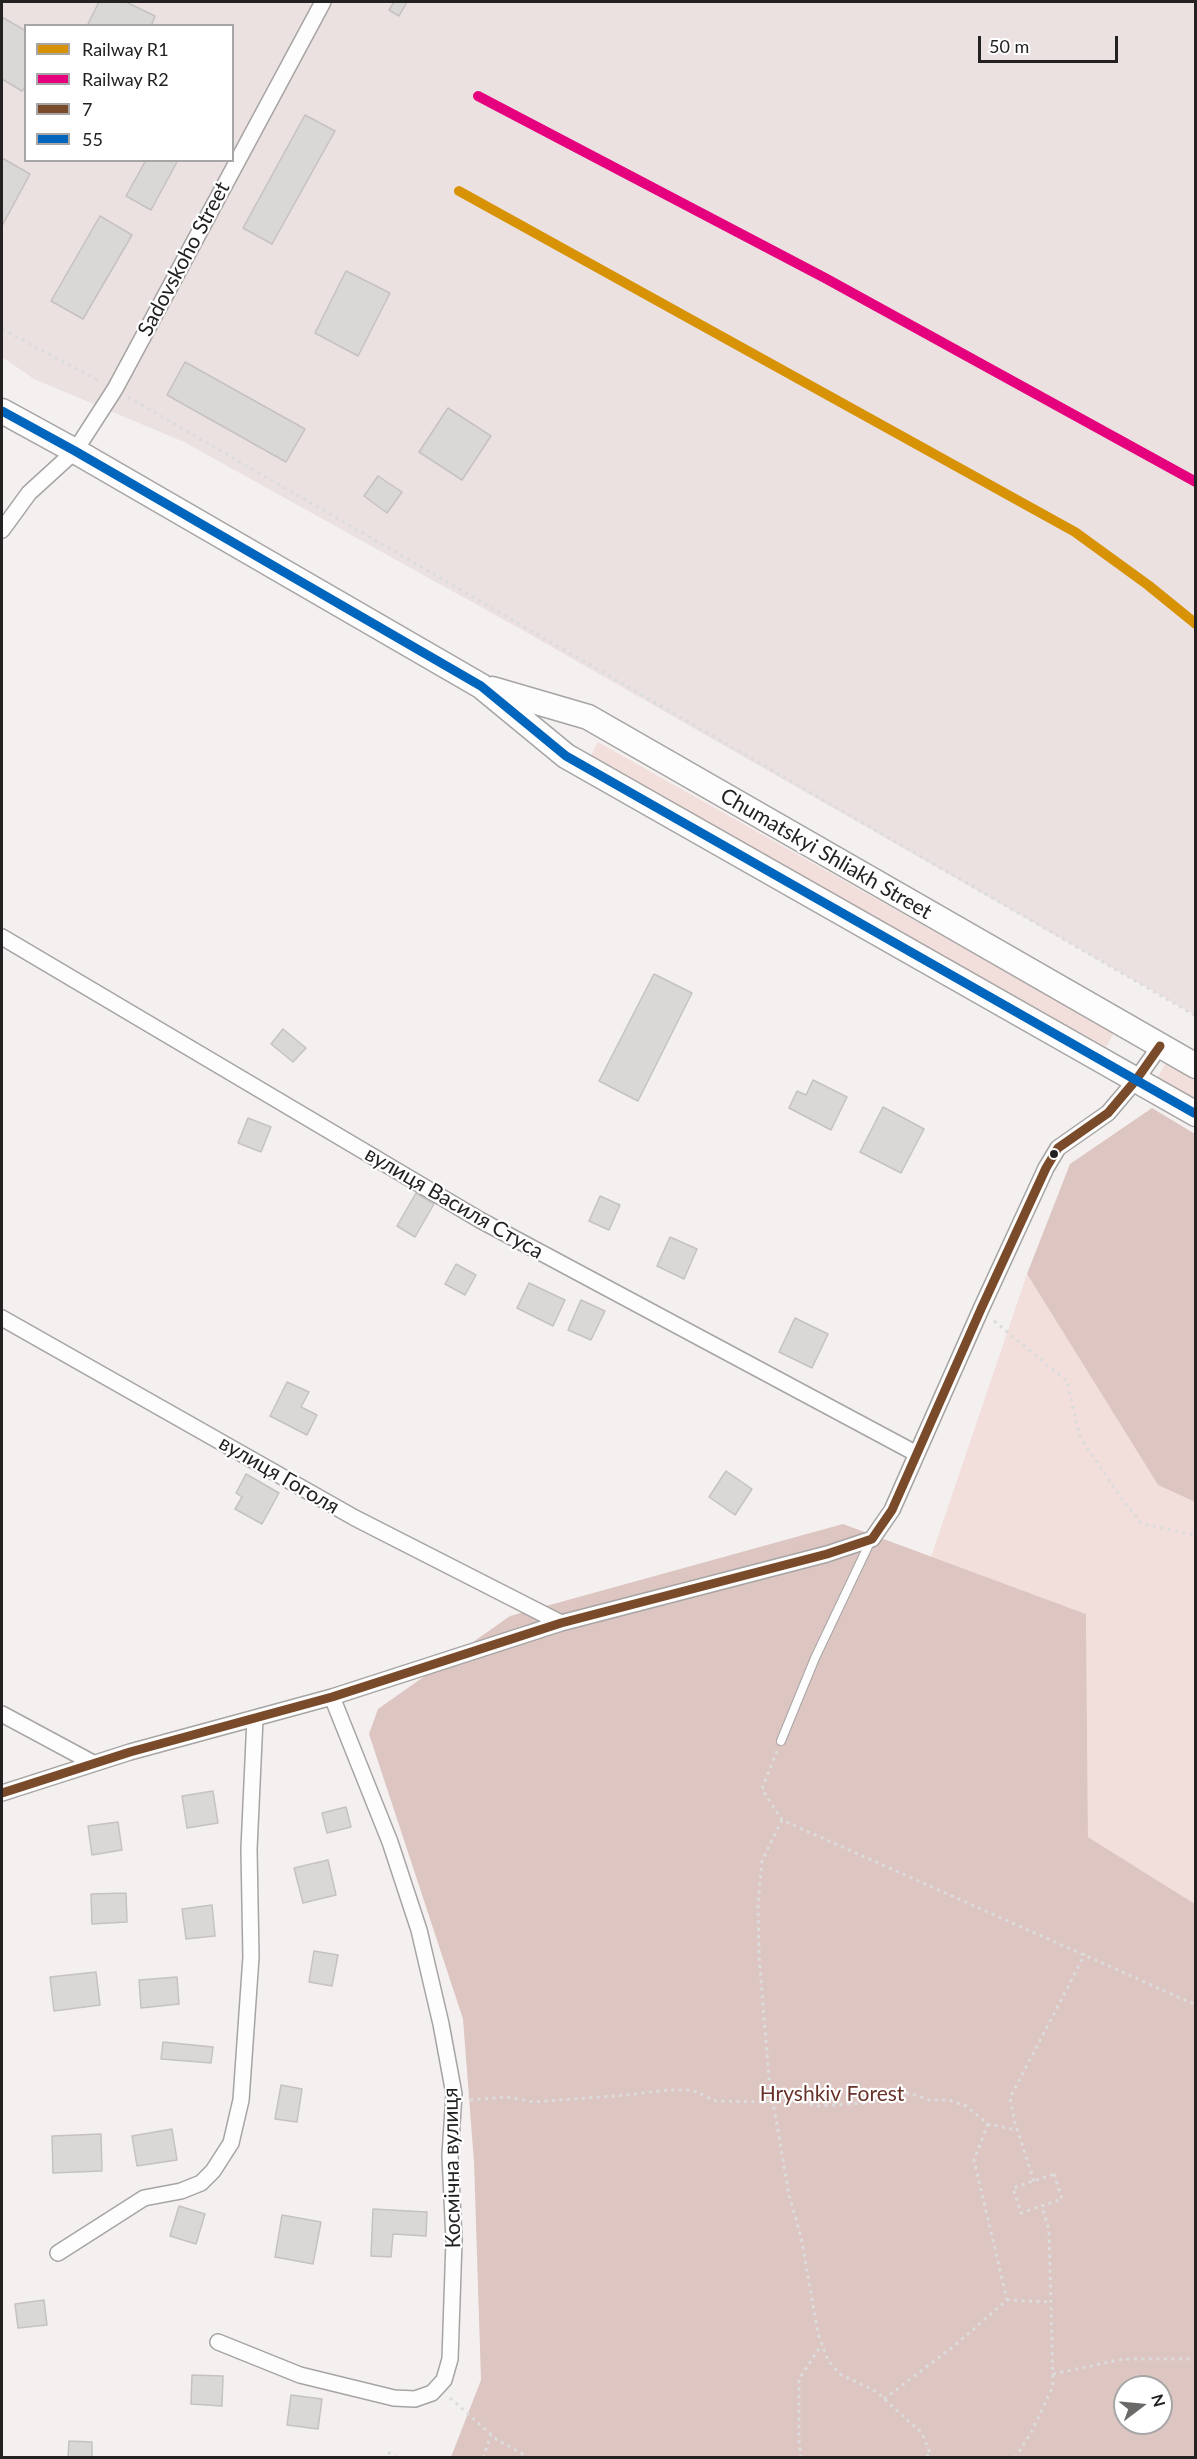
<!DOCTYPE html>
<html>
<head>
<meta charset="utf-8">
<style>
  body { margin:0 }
  #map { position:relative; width:1197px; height:2459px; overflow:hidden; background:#f4f0f0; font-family:Lato,sans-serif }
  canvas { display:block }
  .frame { position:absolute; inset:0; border:3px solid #232121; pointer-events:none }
  .legend { position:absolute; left:24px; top:24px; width:210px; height:138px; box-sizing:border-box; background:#fff; border:2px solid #a7a6a6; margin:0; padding:8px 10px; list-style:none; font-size:18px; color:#232121 }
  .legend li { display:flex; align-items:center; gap:12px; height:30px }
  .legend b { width:30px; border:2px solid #a7a6a6 }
  .north { position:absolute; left:1113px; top:2375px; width:60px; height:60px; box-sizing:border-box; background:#fff; border:2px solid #a7a6a6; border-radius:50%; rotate:74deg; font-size:16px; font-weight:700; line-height:24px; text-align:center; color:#232121 }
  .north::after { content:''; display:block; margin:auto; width:21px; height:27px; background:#6c6969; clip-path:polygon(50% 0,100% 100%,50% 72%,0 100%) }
  .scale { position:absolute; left:978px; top:36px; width:140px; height:27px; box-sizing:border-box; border:3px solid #232121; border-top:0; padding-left:8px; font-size:18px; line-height:21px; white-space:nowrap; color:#232121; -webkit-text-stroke:4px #fff; paint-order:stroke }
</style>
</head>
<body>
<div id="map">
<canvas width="1197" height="2459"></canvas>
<div class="frame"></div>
<ul class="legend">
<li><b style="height:8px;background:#d79205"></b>Railway R1</li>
<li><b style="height:8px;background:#e5007d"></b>Railway R2</li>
<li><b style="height:8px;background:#7a4b2a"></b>7</li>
<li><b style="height:8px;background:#0065bd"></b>55</li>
</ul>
<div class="north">N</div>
<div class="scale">50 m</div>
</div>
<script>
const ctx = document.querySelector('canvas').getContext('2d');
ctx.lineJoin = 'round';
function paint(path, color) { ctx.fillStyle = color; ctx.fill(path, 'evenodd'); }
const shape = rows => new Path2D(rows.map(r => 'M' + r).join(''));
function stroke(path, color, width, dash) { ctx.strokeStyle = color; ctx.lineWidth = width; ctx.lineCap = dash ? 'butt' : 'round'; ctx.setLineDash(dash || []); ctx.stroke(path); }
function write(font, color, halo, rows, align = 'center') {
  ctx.font = font + ' Lato,sans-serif'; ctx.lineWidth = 4.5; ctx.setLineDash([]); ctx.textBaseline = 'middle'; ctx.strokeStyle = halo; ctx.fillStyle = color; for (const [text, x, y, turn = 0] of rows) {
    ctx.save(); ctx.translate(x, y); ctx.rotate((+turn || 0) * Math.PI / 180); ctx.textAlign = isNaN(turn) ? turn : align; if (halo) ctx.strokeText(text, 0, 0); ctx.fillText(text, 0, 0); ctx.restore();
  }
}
const built = shape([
  [2,2,1195,2,1195,1015,524,631,184,442,34,379,2,357],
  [26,26,232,26,232,160,26,160]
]);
const green = shape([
  [598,742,1114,1033,1106,1047,590,757],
  [1166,1063,1195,1080,1195,1100,1157,1078],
  [1027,1274,1158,1485,1195,1502,1195,1904,1088,1837,1086,1614,931,1557]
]);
const forest = shape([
  [1152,1108,1195,1134,1195,1502,1158,1485,1027,1274,1070,1164],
  [843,1524,1086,1614,1088,1837,1195,1904,1195,2457,451,2457,481,2380,474,2162,463,2019,369,1734,378,1709,510,1616],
  [1125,2387,1161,2387,1161,2423,1125,2423]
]);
const building = shape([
  [99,2,126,2,155,16,151,26,87,26,99,2],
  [394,2,407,2,399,16,389,10,394,2],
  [2,17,26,31,26,86,22,91,2,79,2,17],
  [305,115,335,131,272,244,243,228,305,115],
  [2,158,30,174,2,226,2,158],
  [146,160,178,160,151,210,126,196,146,160],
  [100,216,132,235,83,319,51,301,100,216],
  [346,271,390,293,358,356,315,333,346,271],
  [185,362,305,429,286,462,167,395,185,362],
  [448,408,491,436,462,480,419,452,448,408],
  [378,476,402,492,387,513,364,496,378,476],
  [654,974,692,993,638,1101,599,1081,654,974],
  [283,1029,306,1048,293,1062,271,1044,283,1029],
  [813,1080,847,1097,831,1130,789,1108,797,1091,806,1095,813,1080],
  [883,1107,924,1129,901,1173,860,1152,883,1107],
  [248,1118,271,1127,261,1152,238,1143,248,1118],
  [416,1193,434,1204,415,1237,397,1226,416,1193],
  [600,1196,620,1205,609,1230,589,1221,600,1196],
  [670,1237,697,1249,684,1279,657,1266,670,1237],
  [456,1264,476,1275,465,1295,445,1284,456,1264],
  [529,1283,565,1300,553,1326,517,1308,529,1283],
  [581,1300,605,1311,591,1340,568,1330,581,1300],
  [795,1318,828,1334,812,1368,779,1352,795,1318],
  [287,1382,309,1392,301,1407,317,1415,307,1435,270,1416,287,1382],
  [726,1471,752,1489,735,1515,709,1497,726,1471],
  [246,1474,279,1493,262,1524,235,1509,242,1497,236,1493,246,1474],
  [213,1791,218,1823,187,1828,182,1796,213,1791],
  [346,1807,351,1827,327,1833,322,1813,346,1807],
  [118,1822,122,1850,92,1855,88,1826,118,1822],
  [328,1860,336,1895,303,1903,294,1868,328,1860],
  [126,1893,127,1922,92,1924,91,1894,126,1893],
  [212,1905,215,1936,186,1939,182,1909,212,1905],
  [314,1951,338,1955,332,1986,309,1982,314,1951],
  [96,1972,100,2005,54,2011,50,1977,96,1972],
  [177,1977,179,2004,141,2008,139,1980,177,1977],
  [163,2042,213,2047,211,2063,161,2059,163,2042],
  [281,2085,302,2089,297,2122,275,2119,281,2085],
  [172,2129,177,2160,137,2166,132,2136,172,2129],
  [101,2134,102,2171,53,2173,52,2136,101,2134],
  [179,2206,205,2214,196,2244,170,2236,179,2206],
  [373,2209,427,2212,426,2236,393,2234,391,2257,371,2256,373,2209],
  [282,2215,321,2222,313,2264,275,2257,282,2215],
  [44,2300,47,2325,18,2328,15,2304,44,2300],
  [192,2375,223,2376,222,2406,191,2404,192,2375],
  [291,2395,322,2399,318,2429,287,2425,291,2395],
  [69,2441,92,2442,92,2458,68,2458,69,2441]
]);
const path = shape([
  [2,329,101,382],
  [128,397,1196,1016],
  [994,1321,1067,1381,1080,1437,1122,1499,1142,1524,1196,1535],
  [777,1751,762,1789,782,1820,1196,2005],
  [782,1820,762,1861,758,1904,759,1956,769,2078,789,2195,801,2237,818,2333,828,2361,840,2374,877,2392,884,2399,922,2433,932,2458],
  [470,2100,506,2097,534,2102,627,2095,667,2090,692,2090,716,2101,764,2102,779,2097,818,2106,864,2103,909,2093,930,2100,949,2100,966,2106,988,2124,1012,2129,1016,2128],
  [988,2124,974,2160,1007,2300],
  [1054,2174,1062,2199,1021,2213,1013,2188,1054,2174],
  [1034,2181,1015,2123,1010,2098,1085,1954],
  [1053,2374,1123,2359,1196,2359],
  [450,2398,496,2439,530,2458],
  [884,2399,954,2346,1007,2300,1051,2302],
  [388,2452,397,2458],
  [483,2458,491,2435],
  [801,2458,799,2440,799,2379,822,2344],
  [919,2458,930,2455],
  [1015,2458,1031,2433,1053,2386,1049,2230,1042,2206]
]);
const service = shape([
  [781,1741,815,1658,871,1540]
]);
const minor = shape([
  [2,530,29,493,75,451,115,389,323,2],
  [2,937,480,1220,917,1454],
  [2,1318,355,1518,561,1623],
  [2,1714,93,1763],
  [2,1793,130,1752,332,1697,561,1623,827,1554,872,1539,892,1510,981,1309,1046,1168,1058,1148,1108,1113,1136,1080,1160,1046],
  [58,2253,144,2198,181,2191,201,2183,213,2171,231,2143,241,2100,251,1957,249,1849,255,1718],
  [218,2342,300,2375,394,2398,415,2399,432,2393,444,2380,450,2359,454,2241,450,2155,454,2094,441,2024,419,1930,390,1842,332,1697]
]);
const primary = shape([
  [2,411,75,451,481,686,566,756,1196,1114],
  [492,689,588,717,1196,1066]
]);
const bus1 = shape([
  [2,1793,130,1752,332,1697,561,1623,827,1554,872,1539,892,1510,981,1309,1046,1168,1058,1148,1108,1113,1136,1080,1160,1046]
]);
const bus2 = shape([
  [2,411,75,451,481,686,566,756,1194,1113]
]);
const rail1 = shape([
  [459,191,1075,532,1148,585,1196,624]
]);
const rail2 = shape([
  [478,96,825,278,1196,482]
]);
const markers = [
  [1054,1154,5,"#232121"]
];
const streetNames = [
  ["Sadovskoho Street",184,259,-62],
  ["Chumatskyi Shliakh Street",826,854,30],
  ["вулиця Василя Стуса",454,1203,30],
  ["вулиця Гоголя",279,1475,30],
  ["Космічна вулиця",452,2168,-91]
];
const parkNames = [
  ["Hryshkiv Forest",832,2094]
];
paint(built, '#ebe1e0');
paint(green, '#f2dfdc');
paint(forest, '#ddc5c1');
paint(building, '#dad7d7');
stroke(building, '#c5c2c1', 1.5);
stroke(service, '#a7a4a4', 10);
stroke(minor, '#a7a4a4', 18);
stroke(primary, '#a7a4a4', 27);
stroke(path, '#dcdcdc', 3, [3, 4.5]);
stroke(service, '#fdfdfd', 8);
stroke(minor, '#fdfdfd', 15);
stroke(primary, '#fdfdfd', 24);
stroke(bus1, '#7a4b2a', 9);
stroke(bus2, '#0065bd', 9);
stroke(rail1, '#d79205', 10);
stroke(rail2, '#e5007d', 10);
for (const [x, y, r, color] of markers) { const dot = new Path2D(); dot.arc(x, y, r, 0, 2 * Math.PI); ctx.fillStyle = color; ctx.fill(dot); stroke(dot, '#fff', 2); }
write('21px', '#232121', '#fff', streetNames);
write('21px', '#68322a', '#fff', parkNames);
</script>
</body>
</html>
